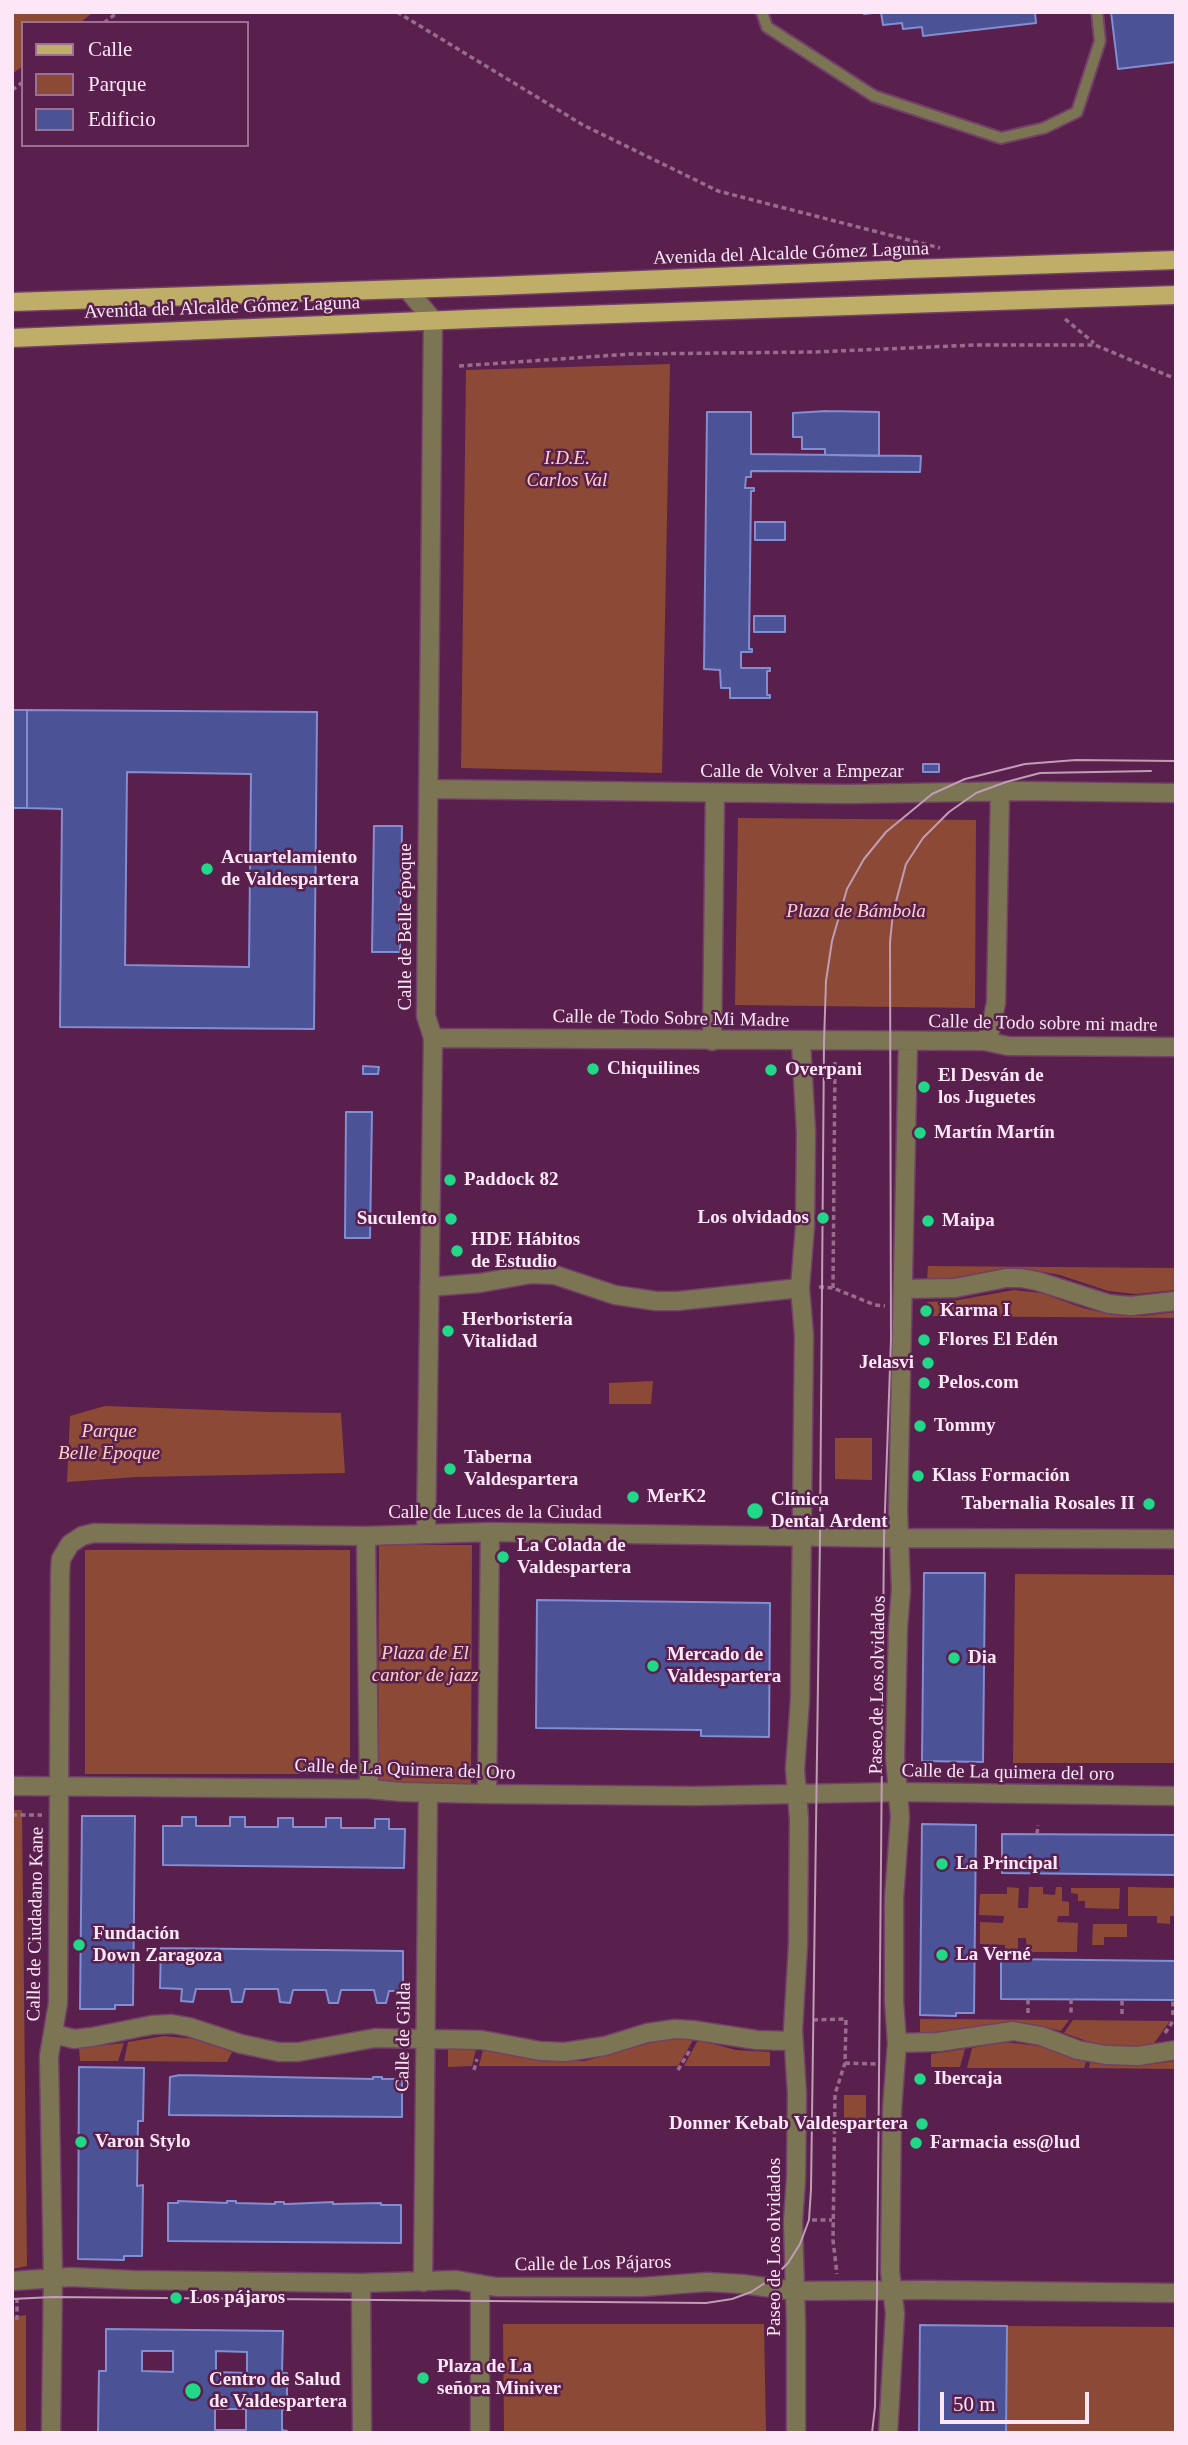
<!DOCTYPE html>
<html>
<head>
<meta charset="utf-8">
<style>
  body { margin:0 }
  #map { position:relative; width:1188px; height:2445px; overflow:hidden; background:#59204d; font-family:Georgia,serif }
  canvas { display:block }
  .frame { position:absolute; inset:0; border:14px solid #fde7f6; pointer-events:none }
  .legend { position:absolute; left:21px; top:21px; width:228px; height:126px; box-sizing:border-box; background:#59204d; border:2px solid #9b7091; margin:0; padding:9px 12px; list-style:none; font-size:21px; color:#fde7f6 }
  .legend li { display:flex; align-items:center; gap:14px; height:35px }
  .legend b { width:35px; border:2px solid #9b7091 }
  .scale { position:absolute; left:940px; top:2392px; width:149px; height:32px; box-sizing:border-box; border:4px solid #fde7f6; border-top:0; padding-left:9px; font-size:21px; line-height:24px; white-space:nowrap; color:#fde7f6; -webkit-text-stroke:5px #59204d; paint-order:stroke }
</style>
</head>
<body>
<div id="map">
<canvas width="1188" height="2445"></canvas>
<div class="frame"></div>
<ul class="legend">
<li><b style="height:9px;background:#beae68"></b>Calle</li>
<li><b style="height:19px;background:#8c4935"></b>Parque</li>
<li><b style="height:19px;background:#4b5295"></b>Edificio</li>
</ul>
<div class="scale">50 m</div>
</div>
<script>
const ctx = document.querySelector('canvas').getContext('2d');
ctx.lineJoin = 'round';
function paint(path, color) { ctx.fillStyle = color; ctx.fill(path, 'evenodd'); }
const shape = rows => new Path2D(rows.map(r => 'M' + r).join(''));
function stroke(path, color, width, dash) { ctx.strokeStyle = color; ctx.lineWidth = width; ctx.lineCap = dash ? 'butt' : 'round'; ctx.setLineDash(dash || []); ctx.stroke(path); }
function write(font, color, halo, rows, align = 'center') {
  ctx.font = font + ' Georgia,serif'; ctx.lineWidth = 5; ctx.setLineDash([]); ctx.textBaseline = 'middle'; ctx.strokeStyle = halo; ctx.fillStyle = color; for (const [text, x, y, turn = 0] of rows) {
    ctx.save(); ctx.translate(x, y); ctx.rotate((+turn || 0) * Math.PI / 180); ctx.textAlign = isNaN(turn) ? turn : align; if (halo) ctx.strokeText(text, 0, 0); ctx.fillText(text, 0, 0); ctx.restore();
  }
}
const green = shape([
  [12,12,93,12,80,23,23,23,23,66,12,74],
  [670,364,662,773,461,768,466,370],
  [738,818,976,820,975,1008,735,1005],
  [928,1266,1176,1268,1176,1290,1136,1294,1108,1291,1060,1275,1022,1268,999,1269,954,1278,927,1280],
  [1014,1290,1041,1293,1083,1308,1113,1315,1142,1316,1176,1312,1176,1318,927,1316,927,1302,953,1301],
  [653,1381,651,1404,609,1404,609,1383],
  [105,1406,269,1412,341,1413,345,1473,136,1477,67,1482,70,1416],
  [835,1438,872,1438,872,1480,835,1479],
  [379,1545,472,1545,471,1784,378,1784],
  [85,1550,350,1550,350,1774,85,1774],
  [1015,1574,1176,1575,1176,1763,1013,1763],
  [12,1810,22,1810,27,2266,12,2269],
  [1007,1887,1019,1888,1018,1908,1028,1908,1029,1887,1043,1887,1043,1894,1055,1895,1056,1887,1062,1887,1062,1901,1069,1902,1069,1916,1058,1916,1057,1922,1078,1923,1077,1952,1027,1952,1026,1938,1018,1938,1018,1951,1005,1951,1005,1945,980,1944,980,1922,1003,1923,1004,1916,979,1915,980,1894,1007,1894],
  [1128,1887,1176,1888,1176,1916,1170,1916,1170,1924,1157,1923,1157,1916,1128,1916],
  [1071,1888,1120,1888,1119,1909,1085,1908,1085,1901,1078,1901,1078,1894,1071,1893],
  [1093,1924,1127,1924,1127,1937,1104,1937,1104,1945,1092,1945],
  [920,2019,1069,2020,1061,2031,1037,2025,1004,2022,947,2031,920,2033],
  [1073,2020,1170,2021,1152,2046,1134,2048,1095,2044,1064,2033],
  [164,2036,195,2039,232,2052,227,2062,124,2061,128,2042],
  [685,2038,693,2040,678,2066,479,2066,483,2050,541,2061,585,2061,657,2041],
  [698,2040,736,2050,770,2052,770,2066,684,2066],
  [1004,2042,1040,2046,1086,2062,1084,2068,967,2068,972,2048],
  [124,2043,118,2061,80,2061,79,2048],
  [448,2048,476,2049,472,2066,448,2067],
  [965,2049,960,2067,931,2067,931,2054],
  [1176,2061,1176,2069,1089,2068,1090,2063,1145,2065],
  [844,2095,866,2095,866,2127,844,2126],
  [26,2315,26,2433,12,2433,12,2317],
  [503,2324,764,2324,766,2433,504,2433],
  [1007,2326,1176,2327,1176,2433,1006,2433]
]);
const building = shape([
  [863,12,1035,12,1036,23,923,36,922,27,903,29,902,23,883,25,881,12,864,14,863,12],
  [1111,12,1176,12,1176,62,1118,69,1111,12],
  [827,411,879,412,879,456,825,455,825,449,802,449,802,437,793,437,793,413,827,411],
  [707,412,751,412,751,454,921,456,920,472,751,471,751,477,746,477,745,488,754,488,754,491,751,491,749,649,752,649,752,652,741,652,741,668,770,668,770,671,767,671,767,695,770,695,770,698,730,698,730,688,721,688,720,670,704,669,707,412],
  [755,522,785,522,785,540,755,540,755,522],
  [754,616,785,616,785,632,754,632,754,616],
  [12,710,27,710,27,808,12,808,12,710],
  [27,710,317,712,314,1029,60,1027,62,809,27,808,27,710],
  [127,772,251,774,249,967,125,965,127,772],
  [923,764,939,764,939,772,923,772,923,764],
  [374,826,402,826,400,952,372,952,374,826],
  [363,1066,379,1067,378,1074,363,1074,363,1066],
  [346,1112,372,1112,370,1238,345,1238,346,1112],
  [924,1573,985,1573,983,1762,922,1761,924,1573],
  [537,1600,770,1603,769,1737,701,1736,701,1730,536,1728,537,1600],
  [82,1816,135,1816,133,2005,115,2005,115,2009,80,2009,82,1816],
  [182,1817,196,1817,196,1826,230,1826,230,1817,245,1817,245,1827,278,1827,278,1818,293,1818,293,1827,326,1827,326,1818,341,1818,341,1828,375,1828,375,1819,389,1819,389,1829,405,1829,404,1868,163,1865,163,1826,182,1826,182,1817],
  [922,1824,976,1825,974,2013,956,2013,956,2016,920,2015,922,1824],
  [1002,1834,1176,1835,1176,1875,1002,1873,1002,1834],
  [161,1948,403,1951,403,1991,389,1991,386,2003,377,2003,374,1990,341,1990,338,2003,329,2003,326,1990,293,1990,290,2003,280,2002,278,1989,245,1989,242,2002,232,2002,230,1989,196,1989,193,2002,181,2001,182,1989,160,1988,161,1948],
  [1001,1959,1176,1961,1176,2000,1001,1999,1001,1959],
  [79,2067,144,2068,143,2121,138,2121,137,2186,143,2185,142,2256,124,2256,124,2260,78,2259,79,2067],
  [180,2075,373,2079,373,2077,382,2077,382,2079,402,2079,402,2117,169,2115,170,2077,180,2075],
  [178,2201,227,2203,227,2201,236,2201,236,2203,275,2204,275,2202,284,2202,284,2204,288,2204,333,2202,333,2204,381,2203,381,2205,401,2205,401,2243,168,2241,168,2203,178,2203,178,2201],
  [920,2325,1007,2326,1006,2433,919,2433,920,2325],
  [106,2329,283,2331,282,2373,287,2373,287,2410,282,2410,282,2430,287,2431,287,2433,98,2433,99,2371,106,2371,106,2329],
  [142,2351,173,2351,173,2372,142,2371,142,2351],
  [216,2351,247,2352,247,2373,216,2372,216,2351],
  [215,2409,246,2409,246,2430,215,2430,215,2409]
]);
const path = shape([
  [397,12,583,125,718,191,940,248],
  [104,23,118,12],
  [12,90,23,82],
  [1065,319,1094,343],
  [459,366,631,354,815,352,975,345,1095,345,1176,379],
  [819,1287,833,1288,875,1305,885,1306],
  [833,1288,835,1061],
  [12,1815,42,1815],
  [1037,1834,1038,1825],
  [1071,1999,1071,2014],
  [1028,2013,1028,1999],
  [1122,2014,1122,2000],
  [1173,2015,1173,2000],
  [813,2020,846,2019,845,2063,835,2094,833,2240,837,2274],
  [1165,2033,1173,2021],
  [845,2063,878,2064],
  [474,2070,477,2059],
  [678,2070,691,2048],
  [812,2220,832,2220],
  [17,2320,17,2298]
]);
const service = shape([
  [762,12,767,27,874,96,1001,138,1044,128,1077,112,1100,41,1097,12]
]);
const minor = shape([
  [407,289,433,320,426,1016,433,1038,426,1533],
  [428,789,849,794,1022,791,1176,793],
  [433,1038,984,1041,1008,1046,1176,1047],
  [712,1041,715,793],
  [984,1041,990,1031,996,1003,1000,792],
  [429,1287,480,1283,531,1274,555,1275,615,1295,656,1301,678,1301,800,1288],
  [904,1289,955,1288,1006,1278,1021,1278,1037,1281,1109,1304,1131,1306,1176,1301],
  [366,1536,369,1789],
  [12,1786,369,1789,402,1792,487,1794,695,1796,898,1792,1176,1796],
  [487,1794,490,1532],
  [54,2034,74,2039,92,2037,152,2025,172,2024,189,2027,241,2044,279,2052,298,2052,375,2038,482,2040,540,2051,565,2052,605,2046,647,2033,675,2029,692,2030,757,2040,793,2041],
  [897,2043,938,2042,1013,2031,1041,2036,1078,2050,1106,2055,1138,2056,1176,2050],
  [12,2281,71,2277,132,2280,361,2283,456,2280,496,2287,642,2287,707,2282,742,2284,795,2291,925,2290,1176,2293],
  [423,2282,428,1793],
  [361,2283,362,2433],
  [51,2433,53,2277,49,2056,58,2003,60,1573,61,1559,70,1544,82,1536,94,1533,366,1536,490,1532,900,1538,1176,1539],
  [480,2433,480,2284],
  [796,2433,796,2324,793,2221,796,2179,797,2094,793,2030,798,1945,799,1819,795,1769,800,1699,804,1335,800,1288,805,1226,806,1132,801,1042],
  [888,2433,895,2313,890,2271,892,2109,897,2043,894,2001,894,1898,900,1817,895,1757,898,1627,901,1590,898,1511,908,1042]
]);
const primary = shape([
  [12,302,495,286,910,269],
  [12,338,495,318,966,302]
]);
const tram = shape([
  [12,2299,53,2297,706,2303,732,2299,751,2292,774,2277,788,2263,800,2244,809,2220,811,2189,820,1537,824,1042,826,981,832,941,847,889,864,859,886,832,932,794,965,779,1025,764,1076,760,1176,761],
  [872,2433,875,2407,877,2291,884,1538,891,1339,890,942,893,913,906,864,923,838,949,812,976,793,1006,782,1040,773,1151,771]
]);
const primaryBridge = shape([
  [910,269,1176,260],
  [966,302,1176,295]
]);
const markers = [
  [207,869,7,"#20d887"],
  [593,1069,7,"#20d887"],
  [771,1070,7,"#20d887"],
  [924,1087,7,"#20d887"],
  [920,1133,7,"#20d887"],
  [450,1180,7,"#20d887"],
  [823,1218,7,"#20d887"],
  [451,1219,7,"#20d887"],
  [928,1221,7,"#20d887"],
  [457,1251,7,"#20d887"],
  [926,1311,7,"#20d887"],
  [448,1331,7,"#20d887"],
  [924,1340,7,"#20d887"],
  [928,1363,7,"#20d887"],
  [924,1383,7,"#20d887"],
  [920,1426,7,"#20d887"],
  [450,1469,7,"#20d887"],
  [918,1476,7,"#20d887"],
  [633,1497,7,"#20d887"],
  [1149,1504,7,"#20d887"],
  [755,1511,9,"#20d887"],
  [503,1557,7,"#20d887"],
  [954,1658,7,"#20d887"],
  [653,1666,7,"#20d887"],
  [942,1864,7,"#20d887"],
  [79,1945,7,"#20d887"],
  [942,1955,7,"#20d887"],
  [920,2079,7,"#20d887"],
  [922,2124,7,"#20d887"],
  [81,2142,7,"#20d887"],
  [916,2143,7,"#20d887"],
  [176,2298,7,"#20d887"],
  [423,2378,7,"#20d887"],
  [193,2391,9,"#20d887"]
];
const streetNames = [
  ["Avenida del Alcalde Gómez Laguna",791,254,-2],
  ["Avenida del Alcalde Gómez Laguna",222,308,-2],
  ["Calle de Volver a Empezar",802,772],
  ["Calle de Belle époque",406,927,-90],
  ["Calle de Todo Sobre Mi Madre",671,1019,1],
  ["Calle de Todo sobre mi madre",1043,1024,1],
  ["Calle de Luces de la Ciudad",495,1513],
  ["Paseo de Los olvidados",878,1685,-89],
  ["Calle de La Quimera del Oro",405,1770,2],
  ["Calle de La quimera del oro",1008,1773,1],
  ["Calle de Ciudadano Kane",36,1924,-89],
  ["Calle de Gilda",404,2037,-89],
  ["Paseo de Los olvidados",775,2247,-90],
  ["Calle de Los Pájaros",593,2264,-1]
];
const parkNames = [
  ["I.D.E.",567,459],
  ["Carlos Val",567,481],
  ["Plaza de Bámbola",856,912],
  ["Parque",109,1432],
  ["Belle Epoque",109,1454],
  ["Plaza de El",425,1654],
  ["cantor de jazz",425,1676]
];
const poiNames = [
  ["Acuartelamiento",221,858],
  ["de Valdespartera",221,880],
  ["Chiquilines",607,1069],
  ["Overpani",785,1070],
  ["El Desván de",938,1076],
  ["los Juguetes",938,1098],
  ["Martín Martín",934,1133],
  ["Paddock 82",464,1180],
  ["Los olvidados",809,1218,"right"],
  ["Suculento",437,1219,"right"],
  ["Maipa",942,1221],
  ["HDE Hábitos",471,1240],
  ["de Estudio",471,1262],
  ["Karma I",940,1311],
  ["Herboristería",462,1320],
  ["Vitalidad",462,1342],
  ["Flores El Edén",938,1340],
  ["Jelasvi",914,1363,"right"],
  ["Pelos.com",938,1383],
  ["Tommy",934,1426],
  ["Taberna",464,1458],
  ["Valdespartera",464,1480],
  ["Klass Formación",932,1476],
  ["MerK2",647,1497],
  ["Clínica",771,1500],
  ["Dental Ardent",771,1522],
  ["Tabernalia Rosales II",1135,1504,"right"],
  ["La Colada de",517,1546],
  ["Valdespartera",517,1568],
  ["Mercado de",667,1655],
  ["Valdespartera",667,1677],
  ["Dia",968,1658],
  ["La Principal",956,1864],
  ["Fundación",93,1934],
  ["Down Zaragoza",93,1956],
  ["La Verné",956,1955],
  ["Ibercaja",934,2079],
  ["Donner Kebab Valdespartera",908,2124,"right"],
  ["Varon Stylo",95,2142],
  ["Farmacia ess@lud",930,2143],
  ["Los pájaros",190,2298],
  ["Plaza de La",437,2367],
  ["señora Miniver",437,2389],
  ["Centro de Salud",209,2380],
  ["de Valdespartera",209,2402]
];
paint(green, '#8c4935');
paint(building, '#4b5295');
stroke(building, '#838dd1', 2);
stroke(service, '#734068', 14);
stroke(minor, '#734068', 21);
stroke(primary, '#734068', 21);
stroke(path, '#986c8e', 3.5, [5, 3.5]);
stroke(service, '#7c7553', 10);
stroke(minor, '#7c7553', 18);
stroke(primary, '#beae68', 18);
stroke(tram, '#c09cb7', 2);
stroke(primaryBridge, '#734068', 21, []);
stroke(primaryBridge, '#beae68', 18);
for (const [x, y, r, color] of markers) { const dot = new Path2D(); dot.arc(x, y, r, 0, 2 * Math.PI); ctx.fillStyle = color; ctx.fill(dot); stroke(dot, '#59204d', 2.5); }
write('19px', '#fde7f6', '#59204d', streetNames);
write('italic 19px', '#ffd1c3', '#59204d', parkNames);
write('bold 19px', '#fde7f6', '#59204d', poiNames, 'left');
</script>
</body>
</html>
